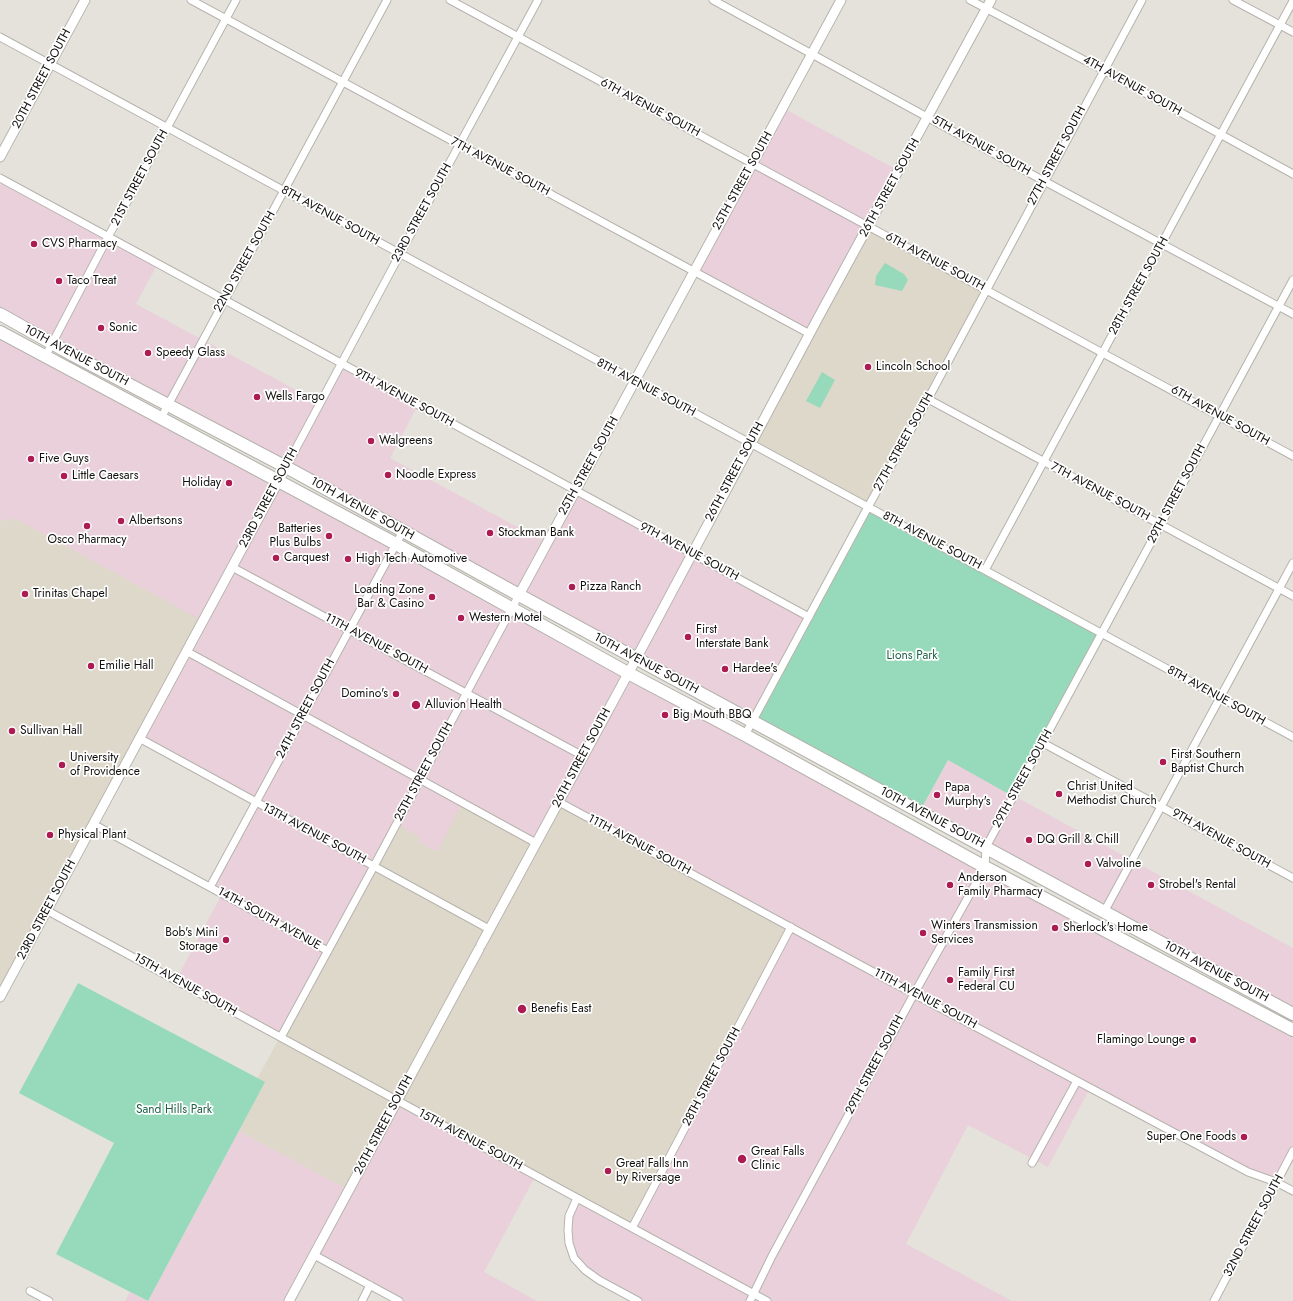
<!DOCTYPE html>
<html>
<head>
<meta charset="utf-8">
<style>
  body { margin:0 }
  canvas { display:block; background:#e4e2db }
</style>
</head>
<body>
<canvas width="1293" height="1301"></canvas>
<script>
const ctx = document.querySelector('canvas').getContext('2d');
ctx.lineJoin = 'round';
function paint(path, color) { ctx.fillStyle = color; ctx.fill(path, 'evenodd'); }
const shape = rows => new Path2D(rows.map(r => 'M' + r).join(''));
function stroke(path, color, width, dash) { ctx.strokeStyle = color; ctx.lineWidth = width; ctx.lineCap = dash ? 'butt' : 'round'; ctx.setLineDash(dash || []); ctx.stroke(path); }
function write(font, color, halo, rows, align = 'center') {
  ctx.font = font + ' Jost,sans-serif'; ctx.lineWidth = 3.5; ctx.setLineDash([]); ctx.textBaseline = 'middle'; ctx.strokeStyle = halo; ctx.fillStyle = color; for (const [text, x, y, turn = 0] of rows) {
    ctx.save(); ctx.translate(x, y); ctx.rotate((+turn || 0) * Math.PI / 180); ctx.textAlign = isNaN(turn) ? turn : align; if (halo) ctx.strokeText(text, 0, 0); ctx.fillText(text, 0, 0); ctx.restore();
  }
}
const commercial = shape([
  [783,108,899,171,810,334,694,271],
  [0,178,158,263,136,304,203,340,311,398,321,401,341,364,418,405,390,458,547,543,575,490,809,617,752,721,0,314],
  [0,331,1293,1030,1293,1151,1276,1182,1248,1172,1090,1088,1048,1167,968,1125,906,1244,1012,1301,638,1301,599,1280,574,1258,568,1230,577,1198,536,843,437,852,418,842,420,838,281,1037,176,980,222,894,210,887,256,802,139,738,16,519,0,521],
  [948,760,1293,948,1293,1014,920,811],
  [398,1100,536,1175,484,1272,537,1301,399,1301,314,1255,289,1301,148,1301,239,1131,349,1190],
  [130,1292,147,1301,125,1301]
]);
const built = shape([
  [869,227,986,290,868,507,751,444],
  [16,519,203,621,0,997,0,521],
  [559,802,791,927,632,1228,398,1101,349,1190,239,1131,264,1083,257,1079,396,824,420,837,418,842,437,852,462,803,536,843]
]);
const green = shape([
  [885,263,904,274,908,280,902,291,875,285,876,276],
  [822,372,835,380,820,408,806,401],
  [868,507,1102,634,1014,797,948,760,920,811,752,721],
  [78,983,265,1082,148,1301,56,1254,114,1143,19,1093]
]);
const minor = shape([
  [191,0,810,334],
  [450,0,1293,456],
  [713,0,1044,181,1293,314],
  [970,0,1103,70,1293,174],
  [1233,0,1293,32],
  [0,37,1293,737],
  [0,178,809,617],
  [45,357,108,237,236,0],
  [928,399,1293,596],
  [161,418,387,0],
  [286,467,400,254,538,0],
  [232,567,583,756],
  [985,570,1293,1],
  [186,651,536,843],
  [745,735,868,507,928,399,1142,0],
  [139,738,489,929],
  [1043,743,1293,878],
  [559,802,914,994,1248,1172,1276,1182,1293,1191],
  [93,824,328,951],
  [210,887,403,531],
  [46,910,767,1301],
  [1104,912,1293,563],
  [281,1037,374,866,519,595],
  [1032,1163,1077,1081],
  [577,1198,569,1216,568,1230,569,1243,574,1258,585,1270,599,1280,638,1301],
  [632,1228,791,927],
  [314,1255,399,1301],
  [30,1291,49,1301],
  [362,1301,370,1285],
  [750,1301,772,1256,914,994,985,867,986,847,1293,280],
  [1214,1301,1293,1151]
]);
const tertiary = shape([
  [0,157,85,0],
  [519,595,841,0],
  [481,945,636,659,818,318,991,0],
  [0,997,286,467],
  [289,1301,479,949]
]);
const trunk = shape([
  [0,314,73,355,286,467,403,531,519,595,1293,1014],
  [0,332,396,544,628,673,745,735,985,867,1293,1030]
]);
const markers = [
  [34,244,4,"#ac1c52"],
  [59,281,4,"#ac1c52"],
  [101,328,4,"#ac1c52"],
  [148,353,4,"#ac1c52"],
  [868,367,4,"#ac1c52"],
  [257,397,4,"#ac1c52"],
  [371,441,4,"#ac1c52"],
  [31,459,4,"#ac1c52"],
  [388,475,4,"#ac1c52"],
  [64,476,4,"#ac1c52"],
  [229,483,4,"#ac1c52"],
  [121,521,4,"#ac1c52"],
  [87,526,4,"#ac1c52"],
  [490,533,4,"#ac1c52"],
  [329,536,4,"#ac1c52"],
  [276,558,4,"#ac1c52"],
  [348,559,4,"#ac1c52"],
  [572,587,4,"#ac1c52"],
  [25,594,4,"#ac1c52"],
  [432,597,4,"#ac1c52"],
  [461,618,4,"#ac1c52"],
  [688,637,4,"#ac1c52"],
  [91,666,4,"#ac1c52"],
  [725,669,4,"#ac1c52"],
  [396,694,4,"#ac1c52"],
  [416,705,5,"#ac1c52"],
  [665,715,4,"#ac1c52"],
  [12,731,4,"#ac1c52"],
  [1163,762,4,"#ac1c52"],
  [62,765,4,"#ac1c52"],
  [1059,794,4,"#ac1c52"],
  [937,795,4,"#ac1c52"],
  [50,835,4,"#ac1c52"],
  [1029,840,4,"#ac1c52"],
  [1088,864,4,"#ac1c52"],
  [950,885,4,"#ac1c52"],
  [1151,885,4,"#ac1c52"],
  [1055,928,4,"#ac1c52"],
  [923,933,4,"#ac1c52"],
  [226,940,4,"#ac1c52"],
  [950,980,4,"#ac1c52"],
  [522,1009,5,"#ac1c52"],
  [1193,1040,4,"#ac1c52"],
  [1244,1137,4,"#ac1c52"],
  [742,1159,5,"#ac1c52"],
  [608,1171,4,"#ac1c52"]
];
const streetNames = [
  ["20TH STREET SOUTH",42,79,-62],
  ["4TH AVENUE SOUTH",1132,86,29],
  ["6TH AVENUE SOUTH",650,108,28],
  ["5TH AVENUE SOUTH",981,146,29],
  ["27TH STREET SOUTH",1057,156,-62],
  ["7TH AVENUE SOUTH",500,167,28],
  ["21ST STREET SOUTH",140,178,-62],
  ["25TH STREET SOUTH",743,181,-61],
  ["26TH STREET SOUTH",890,188,-61],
  ["23RD STREET SOUTH",422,213,-61],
  ["8TH AVENUE SOUTH",330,216,29],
  ["22ND STREET SOUTH",245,262,-61],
  ["6TH AVENUE SOUTH",935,262,28],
  ["28TH STREET SOUTH",1139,286,-61],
  ["10TH AVENUE SOUTH",76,356,28],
  ["8TH AVENUE SOUTH",646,388,28],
  ["9TH AVENUE SOUTH",404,398,28],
  ["6TH AVENUE SOUTH",1220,416,29],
  ["27TH STREET SOUTH",904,442,-61],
  ["25TH STREET SOUTH",589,466,-61],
  ["26TH STREET SOUTH",735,472,-62],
  ["7TH AVENUE SOUTH",1100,492,28],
  ["29TH STREET SOUTH",1177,494,-62],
  ["23RD STREET SOUTH",269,498,-62],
  ["10TH AVENUE SOUTH",362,509,29],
  ["8TH AVENUE SOUTH",932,541,28],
  ["9TH AVENUE SOUTH",689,552,28],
  ["11TH AVENUE SOUTH",376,644,28],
  ["10TH AVENUE SOUTH",646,664,28],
  ["8TH AVENUE SOUTH",1216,696,29],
  ["24TH STREET SOUTH",306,709,-62],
  ["26TH STREET SOUTH",582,758,-62],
  ["25TH STREET SOUTH",424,772,-62],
  ["29TH STREET SOUTH",1023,779,-61],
  ["10TH AVENUE SOUTH",932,818,28],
  ["13TH AVENUE SOUTH",314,834,28],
  ["9TH AVENUE SOUTH",1221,839,29],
  ["11TH AVENUE SOUTH",639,845,28],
  ["23RD STREET SOUTH",47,910,-62],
  ["14TH SOUTH AVENUE",269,919,29],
  ["10TH AVENUE SOUTH",1216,972,28],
  ["15TH AVENUE SOUTH",185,985,29],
  ["11TH AVENUE SOUTH",925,999,28],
  ["29TH STREET SOUTH",875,1065,-62],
  ["28TH STREET SOUTH",712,1077,-62],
  ["26TH STREET SOUTH",384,1125,-62],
  ["15TH AVENUE SOUTH",470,1140,28],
  ["32ND STREET SOUTH",1254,1226,-62]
];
const poiNames = [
  ["CVS Pharmacy",42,244],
  ["Taco Treat",67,281],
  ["Sonic",109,328],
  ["Speedy Glass",156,353],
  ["Lincoln School",876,367],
  ["Wells Fargo",265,397],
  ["Walgreens",379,441],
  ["Five Guys",39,459],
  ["Noodle Express",396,475],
  ["Little Caesars",72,476],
  ["Holiday",221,483,"right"],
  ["Albertsons",129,521],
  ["Batteries",321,529,"right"],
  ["Plus Bulbs",321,543,"right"],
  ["Stockman Bank",498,533],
  ["Osco Pharmacy",87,540,"center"],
  ["Carquest",284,558],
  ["High Tech Automotive",356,559],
  ["Pizza Ranch",580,587],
  ["Loading Zone",424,590,"right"],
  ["Bar & Casino",424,604,"right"],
  ["Trinitas Chapel",33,594],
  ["Western Motel",469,618],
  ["First",696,630],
  ["Interstate Bank",696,644],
  ["Emilie Hall",99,666],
  ["Hardee's",733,669],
  ["Domino's",388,694,"right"],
  ["Alluvion Health",425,705],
  ["Big Mouth BBQ",673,715],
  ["Sullivan Hall",20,731],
  ["First Southern",1171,755],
  ["Baptist Church",1171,769],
  ["University",70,758],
  ["of Providence",70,772],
  ["Christ United",1067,787],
  ["Methodist Church",1067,801],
  ["Papa",945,788],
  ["Murphy's",945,802],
  ["Physical Plant",58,835],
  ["DQ Grill & Chill",1037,840],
  ["Valvoline",1096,864],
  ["Anderson",958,878],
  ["Family Pharmacy",958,892],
  ["Strobel's Rental",1159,885],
  ["Winters Transmission",931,926],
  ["Services",931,940],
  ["Sherlock's Home",1063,928],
  ["Bob's Mini",218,933,"right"],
  ["Storage",218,947,"right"],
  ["Family First",958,973],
  ["Federal CU",958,987],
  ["Benefis East",531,1009],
  ["Flamingo Lounge",1185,1040,"right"],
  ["Super One Foods",1236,1137,"right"],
  ["Great Falls",751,1152],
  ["Clinic",751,1166],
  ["Great Falls Inn",616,1164],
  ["by Riversage",616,1178]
];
const parkNames = [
  ["Lions Park",912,656],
  ["Sand Hills Park",174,1110]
];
paint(commercial, '#e9d0da');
paint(built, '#ddd8ca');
paint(green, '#97dabb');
stroke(minor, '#b6b3ad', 9);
stroke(tertiary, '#b6b3ad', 11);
stroke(trunk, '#b6b3ad', 14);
stroke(minor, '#fff', 7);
stroke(tertiary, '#fff', 9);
stroke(trunk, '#fff', 12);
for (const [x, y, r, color] of markers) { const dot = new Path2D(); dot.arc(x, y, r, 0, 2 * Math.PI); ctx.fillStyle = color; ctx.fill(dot); stroke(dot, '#fff', 1.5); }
write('12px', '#100f0d', '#fff', streetNames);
write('12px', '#100f0d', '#fff', poiNames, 'left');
write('12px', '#1f6148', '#fff', parkNames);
</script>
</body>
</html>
